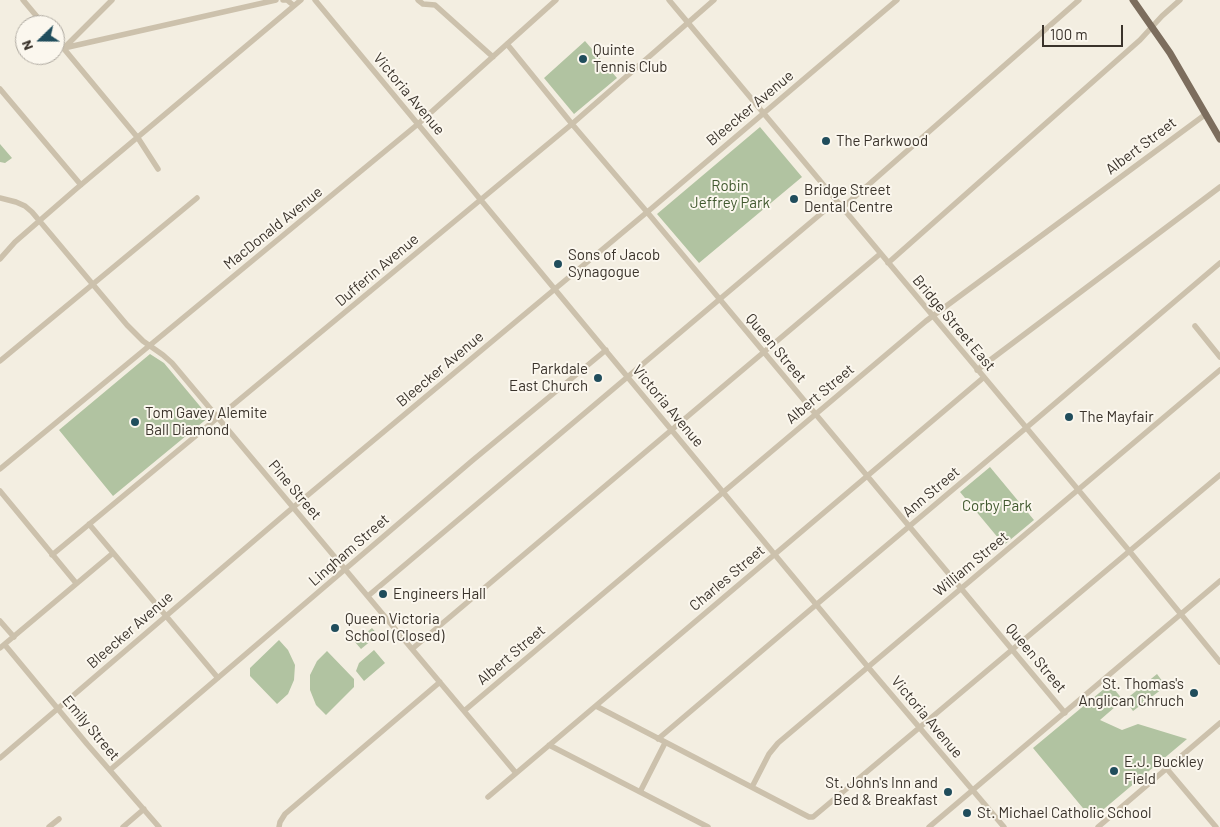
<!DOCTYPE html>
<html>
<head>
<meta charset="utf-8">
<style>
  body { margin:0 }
  #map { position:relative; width:1220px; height:827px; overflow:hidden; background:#f3eee1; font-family:Barlow,sans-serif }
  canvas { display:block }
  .north { position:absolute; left:15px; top:15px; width:50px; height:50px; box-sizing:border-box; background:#fbf7ee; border:1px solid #aea9a0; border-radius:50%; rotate:248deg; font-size:14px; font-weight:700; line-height:20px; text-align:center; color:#3a332b }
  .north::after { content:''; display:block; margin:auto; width:18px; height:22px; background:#204d5c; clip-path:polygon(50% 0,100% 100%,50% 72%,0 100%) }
  .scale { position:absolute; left:1042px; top:25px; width:81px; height:22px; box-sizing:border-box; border:2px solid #3a332b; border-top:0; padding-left:6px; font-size:15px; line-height:18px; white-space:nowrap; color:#3a332b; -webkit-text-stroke:4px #fbf7ee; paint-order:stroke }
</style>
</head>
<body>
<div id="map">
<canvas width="1220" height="827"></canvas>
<div class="north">N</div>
<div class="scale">100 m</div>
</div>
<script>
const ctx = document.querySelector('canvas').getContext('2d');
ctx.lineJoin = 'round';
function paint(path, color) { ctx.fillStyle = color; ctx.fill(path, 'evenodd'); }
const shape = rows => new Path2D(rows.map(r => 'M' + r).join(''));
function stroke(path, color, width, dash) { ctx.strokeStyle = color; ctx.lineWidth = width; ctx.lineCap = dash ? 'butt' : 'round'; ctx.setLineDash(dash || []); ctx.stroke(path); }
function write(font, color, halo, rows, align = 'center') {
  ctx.font = font + ' Barlow,sans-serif'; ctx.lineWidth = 4; ctx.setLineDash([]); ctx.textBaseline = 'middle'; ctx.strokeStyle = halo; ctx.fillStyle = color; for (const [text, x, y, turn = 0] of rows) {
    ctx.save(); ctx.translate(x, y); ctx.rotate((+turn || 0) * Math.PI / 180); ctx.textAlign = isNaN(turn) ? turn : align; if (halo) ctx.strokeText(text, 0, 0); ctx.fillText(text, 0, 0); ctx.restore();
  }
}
const green = shape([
  [585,41,617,78,574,114,544,78],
  [760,127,802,177,699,263,657,214],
  [0,144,12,158,5,163,0,162],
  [150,354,164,363,209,417,113,496,59,430],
  [990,467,1034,520,1004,545,960,492],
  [372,628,378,635,361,649,355,642],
  [279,640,288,650,295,665,294,680,288,694,277,704,250,676,250,668],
  [374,650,385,663,364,681,356,671,359,663],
  [327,651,354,679,354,687,326,715,316,705,310,690,310,675,317,661],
  [1157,674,1166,686,1133,711,1125,700],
  [1110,684,1123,700,1100,720,1122,730,1138,724,1187,739,1092,819,1033,748]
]);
const minor = shape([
  [23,0,44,25],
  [283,0,287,0,293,5],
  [315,0,868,667,1004,827],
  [418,0,423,4,435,5,493,57],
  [669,0,1126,547,1220,662],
  [55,38,138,138,158,169],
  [507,44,572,124,647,212,1065,713],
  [64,48,276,0],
  [64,48,112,0],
  [0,89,81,185],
  [0,198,16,202,25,206,32,212,127,325,143,341,163,355,172,363,516,773],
  [842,208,1079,0],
  [0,259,15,242,76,189,301,0],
  [888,263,1140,40,1162,16,1180,0],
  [1195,326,1220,357],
  [0,361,197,198],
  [977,370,1220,187],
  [0,469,418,124,556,0],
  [0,491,76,583],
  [89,524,218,678],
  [52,555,572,124,714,0],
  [368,596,836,201],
  [0,621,14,637],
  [5,645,87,744,159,827],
  [0,648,113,553],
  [412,649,880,254],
  [596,706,809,817,813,817,1220,475],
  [464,711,926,321,1206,114],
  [658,739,817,604,1026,428,1220,263],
  [549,745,708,827],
  [0,758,290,510,652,208,897,0],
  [1167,769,1216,827],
  [110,770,473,460,606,350],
  [752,787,769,754,778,743,1220,370],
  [640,792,665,743],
  [488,797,983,378],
  [49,827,59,819],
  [123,827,144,809],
  [279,827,280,822,285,814,440,682],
  [929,827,1220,581],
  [1098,827,1220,723]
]);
const major = shape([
  [1133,0,1170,53,1220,139]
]);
const markers = [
  [583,59,5,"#204d5c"],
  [826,141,5,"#204d5c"],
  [794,199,5,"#204d5c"],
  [558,264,5,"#204d5c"],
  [598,378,5,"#204d5c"],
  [1069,417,5,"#204d5c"],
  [135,422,5,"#204d5c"],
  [383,594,5,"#204d5c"],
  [335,628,5,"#204d5c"],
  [1194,693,5,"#204d5c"],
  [1114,771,5,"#204d5c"],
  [948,792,5,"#204d5c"],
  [967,813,5,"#204d5c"]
];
const poiNames = [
  ["Quinte",593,50],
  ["Tennis Club",593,67],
  ["The Parkwood",836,141],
  ["Bridge Street",804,190],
  ["Dental Centre",804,207],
  ["Sons of Jacob",568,255],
  ["Synagogue",568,272],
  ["Parkdale",588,369,"right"],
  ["East Church",588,386,"right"],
  ["Tom Gavey Alemite",145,413],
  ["Ball Diamond",145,430],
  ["The Mayfair",1079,417],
  ["Engineers Hall",393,594],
  ["Queen Victoria",345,619],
  ["School (Closed)",345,636],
  ["St. Thomas's",1184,684,"right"],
  ["Anglican Chruch",1184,701,"right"],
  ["E.J. Buckley",1124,762],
  ["Field",1124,779],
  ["St. John's Inn and",938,783,"right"],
  ["Bed & Breakfast",938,800,"right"],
  ["St. Michael Catholic School",977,813]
];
const streetNames = [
  ["Victoria Avenue",409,94,50],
  ["Bleecker Avenue",750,108,-40],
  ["Albert Street",1141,146,-37],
  ["MacDonald Avenue",273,228,-39],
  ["Dufferin Avenue",377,270,-40],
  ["Bridge Street East",954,323,50],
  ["Queen Street",776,348,50],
  ["Bleecker Avenue",440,369,-40],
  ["Albert Street",820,394,-40],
  ["Victoria Avenue",668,406,50],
  ["Pine Street",295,490,50],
  ["Ann Street",931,492,-40],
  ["Lingham Street",349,550,-41],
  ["William Street",971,564,-40],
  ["Charles Street",727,578,-40],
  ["Bleecker Avenue",130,630,-41],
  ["Albert Street",511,655,-40],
  ["Queen Street",1036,658,50],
  ["Victoria Avenue",927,717,50],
  ["Emily Street",91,728,50]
];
const parkNames = [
  ["Robin",730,186],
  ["Jeffrey Park",730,203],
  ["Corby Park",997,506]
];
paint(green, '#b1c3a1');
stroke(minor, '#ccc1ac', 5.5);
stroke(major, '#7c6d5d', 7);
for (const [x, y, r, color] of markers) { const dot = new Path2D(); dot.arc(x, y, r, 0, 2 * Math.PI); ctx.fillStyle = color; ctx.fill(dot); stroke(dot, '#fbf7ee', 2); }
write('15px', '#3a332b', '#fbf7ee', poiNames, 'left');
write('15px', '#3a332b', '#fbf7ee', streetNames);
write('15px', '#41592f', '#fbf7ee', parkNames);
</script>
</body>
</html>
